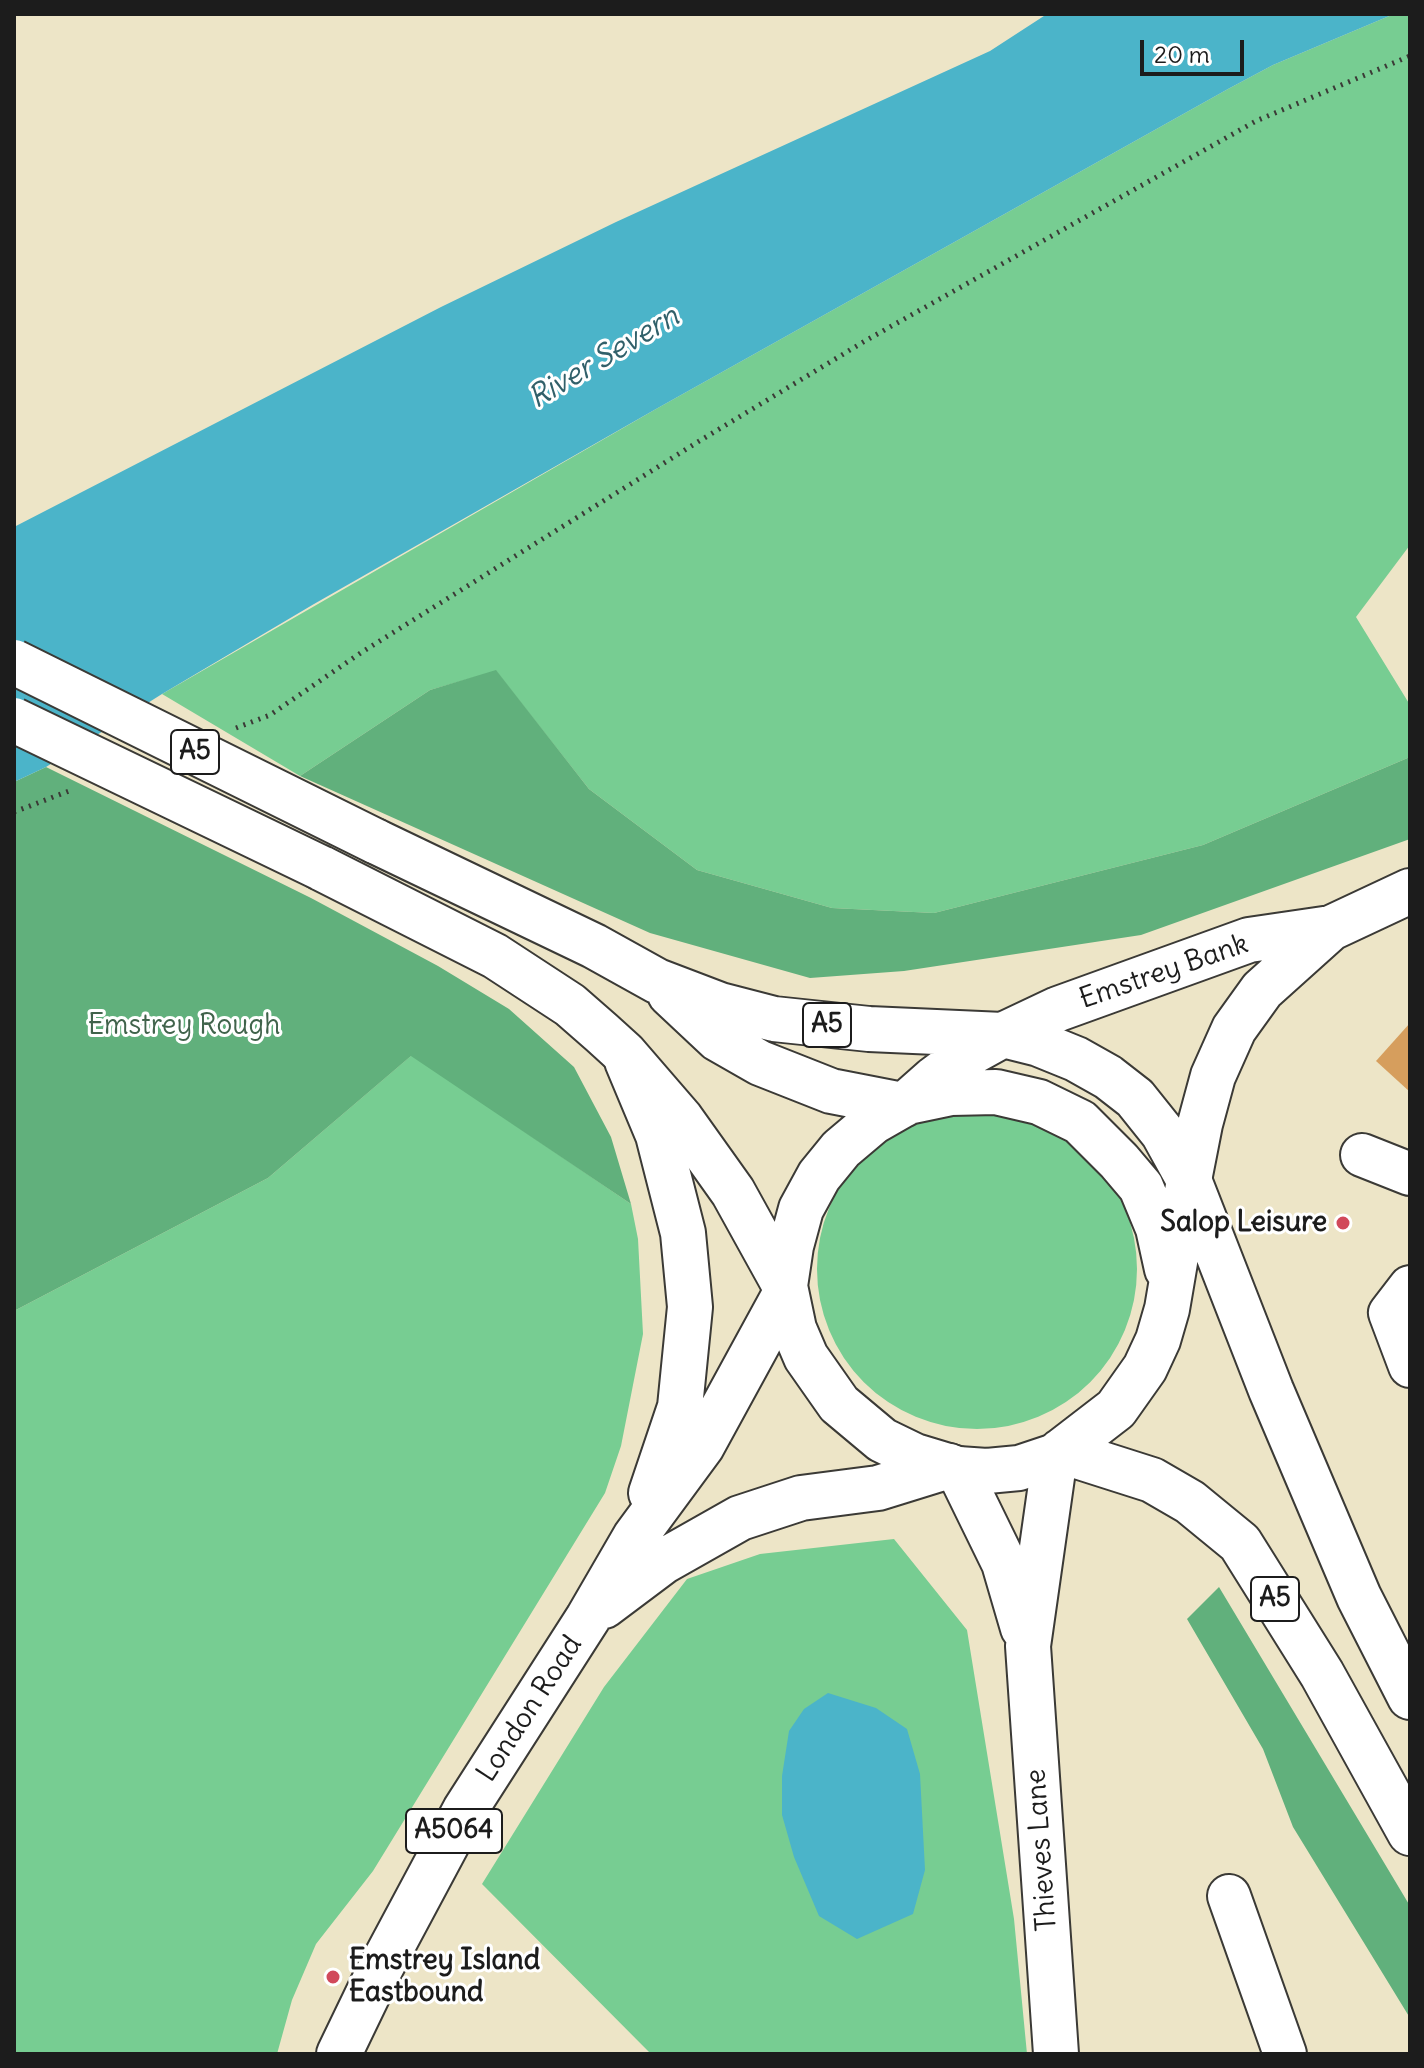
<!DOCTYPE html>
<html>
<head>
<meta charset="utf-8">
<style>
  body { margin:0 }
  #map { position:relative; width:1424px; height:2068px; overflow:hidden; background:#ede5c7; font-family:Delius,sans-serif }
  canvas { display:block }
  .frame { position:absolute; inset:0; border:16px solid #1c1c1c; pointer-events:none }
  .scale { position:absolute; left:1140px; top:40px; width:104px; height:36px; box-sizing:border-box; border:4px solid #1c1c1c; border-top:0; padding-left:10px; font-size:24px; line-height:28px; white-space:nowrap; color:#1c1c1c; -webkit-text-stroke:6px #fff; paint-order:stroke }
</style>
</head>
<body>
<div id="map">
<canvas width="1424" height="2068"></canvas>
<div class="frame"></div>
<div class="scale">20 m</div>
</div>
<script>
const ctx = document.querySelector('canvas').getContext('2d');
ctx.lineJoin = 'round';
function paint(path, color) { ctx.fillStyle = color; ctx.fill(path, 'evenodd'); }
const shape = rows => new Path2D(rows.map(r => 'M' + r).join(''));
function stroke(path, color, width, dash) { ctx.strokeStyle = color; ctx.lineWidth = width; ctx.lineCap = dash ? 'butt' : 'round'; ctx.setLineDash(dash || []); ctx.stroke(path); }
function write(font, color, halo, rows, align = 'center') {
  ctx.font = font + ' Delius,sans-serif'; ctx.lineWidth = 6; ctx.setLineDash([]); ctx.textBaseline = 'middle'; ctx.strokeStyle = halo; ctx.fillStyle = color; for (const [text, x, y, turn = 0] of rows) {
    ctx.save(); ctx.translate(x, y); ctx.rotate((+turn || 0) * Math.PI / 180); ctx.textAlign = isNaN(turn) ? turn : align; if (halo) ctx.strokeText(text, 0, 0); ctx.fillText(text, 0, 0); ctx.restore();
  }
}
const green = shape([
  [1394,14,1410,14,1410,545,1356,617,1410,705,1410,757,1203,845,934,913,832,908,697,870,589,789,496,671,430,690,300,776,162,694,656,409,1228,89,1273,65],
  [412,1055,631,1204,638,1239,643,1334,621,1446,605,1493,373,1871,316,1944,292,2000,277,2054,14,2054,14,1311,268,1178],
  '817 1269a160 160 0 1 1 320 0a160 160 0 1 1-320 0Z',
  [894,1539,967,1630,1014,1919,1027,2054,651,2054,482,1884,604,1687,687,1579,760,1554]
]);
const forest = shape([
  [496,670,589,789,697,870,832,908,934,913,1203,845,1410,757,1410,839,1141,935,904,971,810,978,650,933,300,776,430,690],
  [46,767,311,898,438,966,509,1009,574,1067,611,1137,631,1204,411,1056,268,1178,14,1311,14,782],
  [1219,1587,1410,1906,1410,2018,1293,1827,1263,1749,1187,1619]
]);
const water = shape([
  [1047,14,1394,14,1273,65,1228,89,656,409,314,604,162,694,46,767,14,782,14,527,441,307,616,222,990,51],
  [828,1693,876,1708,907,1729,920,1774,925,1870,913,1914,857,1939,819,1916,794,1857,782,1815,782,1776,789,1731,804,1709]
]);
const building = shape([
  [1410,1023,1410,1092,1376,1061]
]);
const path = shape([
  [236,728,270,715,362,652,696,443,865,341,1256,121,1410,56],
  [14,812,69,791]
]);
const minor = shape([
  [1362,1155,1410,1174],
  [1410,1287,1390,1313,1410,1366],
  [1229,1896,1285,2054]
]);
const major = shape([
  [1003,1035,1058,1009,1249,940,1331,928,1410,891],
  [627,1061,658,1135,683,1233,690,1307,680,1407,651,1493],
  [1189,1180,1200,1124,1213,1076,1234,1029,1262,990,1331,928],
  [1055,1456,1028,1646,1056,2054],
  [958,1469,1004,1563,1023,1628],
  [604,1606,664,1561,740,1518,801,1498,878,1488,949,1466],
  [339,2054,380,1969,465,1810,588,1618,635,1537,702,1446,785,1294]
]);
const highway = shape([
  [375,841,594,946,657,981,720,1005,774,1019,869,1029,1003,1035,1039,1044,1076,1059,1108,1077,1135,1098,1163,1133,1189,1180,1271,1390,1359,1597,1410,1697],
  [321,868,495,956,570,1005,602,1033,624,1053,681,1119,733,1192,785,1286],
  [670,994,718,1039,760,1063,831,1091,903,1105],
  [1003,1035,965,1056,934,1079,908,1102,873,1122,841,1149,819,1176,801,1209,791,1246,785,1286,794,1329,806,1357,839,1404,882,1440,915,1456,958,1469,987,1471,1019,1468,1055,1456,1116,1409,1145,1368,1158,1340,1167,1309,1189,1180],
  [908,1102,951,1093,996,1092,1039,1102,1080,1122,1119,1161,1141,1187,1158,1228,1167,1269],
  [1061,1451,1152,1480,1190,1502,1240,1543,1322,1674,1410,1833]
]);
const highwayBridge = shape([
  [14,662,375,841],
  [14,720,321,868]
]);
const markers = [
  [1343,1223,8,"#d1495b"],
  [333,1977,8,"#d1495b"]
];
const shields = [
  [195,752,48],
  [827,1025,48],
  [1275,1599,48],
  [454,1831,96]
];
const shieldNames = [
  ["A5",195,752],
  ["A5",827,1025],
  ["A5",1275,1599],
  ["A5064",454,1831]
];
const streetNames = [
  ["Emstrey Bank",1164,972,-19],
  ["London Road",530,1709,-57],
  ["Thieves Lane",1042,1850,-94]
];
const parkNames = [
  ["Emstrey Rough",184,1026]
];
const poiNames = [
  ["Salop Leisure",1327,1223],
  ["Emstrey Island",349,1961,"left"],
  ["Eastbound",349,1993,"left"]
];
const waterNames = [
  ["River Severn",604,358,-31]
];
paint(green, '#77cd92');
paint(forest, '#61b07c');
paint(water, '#4bb4c9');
paint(building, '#d69e5d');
stroke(minor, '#3b3a36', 46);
stroke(major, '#3b3a36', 48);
stroke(highway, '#3b3a36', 48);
stroke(path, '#3b3a36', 5, [2, 6]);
stroke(minor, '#fff', 42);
stroke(major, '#fff', 44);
stroke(highway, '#fff', 44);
stroke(highwayBridge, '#3b3a36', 48, []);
stroke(highwayBridge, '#fff', 44);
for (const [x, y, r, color] of markers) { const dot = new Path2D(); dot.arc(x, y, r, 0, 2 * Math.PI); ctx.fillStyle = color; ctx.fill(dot); stroke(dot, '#fff', 3); }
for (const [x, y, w] of shields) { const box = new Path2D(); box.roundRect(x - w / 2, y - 22, w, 44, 6); ctx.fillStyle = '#fff'; ctx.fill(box); stroke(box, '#1c1c1c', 2); }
write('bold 26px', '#1c1c1c', null, shieldNames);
write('28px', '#1c1c1c', '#fff', streetNames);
write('28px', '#40634b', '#fff', parkNames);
write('bold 28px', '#1c1c1c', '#fff', poiNames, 'right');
write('italic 30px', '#31606a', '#fff', waterNames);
</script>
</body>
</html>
